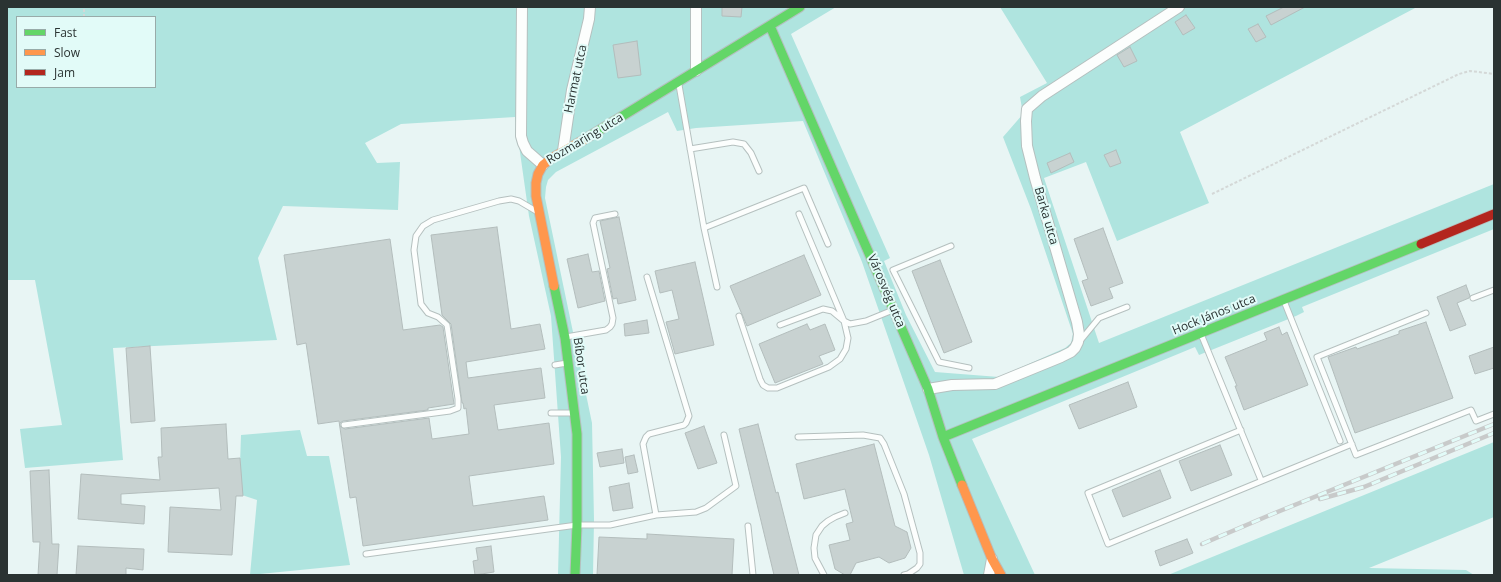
<!DOCTYPE html>
<html>
<head>
<meta charset="utf-8">
<style>
  body { margin:0 }
  #map { position:relative; width:1501px; height:582px; overflow:hidden; background:#e8f5f4; font-family:"Open Sans",sans-serif }
  canvas { display:block }
  .frame { position:absolute; inset:0; border:8px solid #2a3332; pointer-events:none }
  .legend { position:absolute; left:16px; top:16px; width:140px; height:72px; box-sizing:border-box; background:#e2fbf8; border:1px solid #98aba9; margin:0; padding:5px 7px; list-style:none; font-size:12px; color:#2a3332 }
  .legend li { display:flex; align-items:center; gap:8px; height:20px }
  .legend b { width:20px; border:1px solid #98aba9 }
</style>
</head>
<body>
<div id="map">
<canvas width="1501" height="582"></canvas>
<div class="frame"></div>
<ul class="legend">
<li><b style="height:5px;background:#63d668"></b>Fast</li>
<li><b style="height:5px;background:#ff974d"></b>Slow</li>
<li><b style="height:5px;background:#b3261e"></b>Jam</li>
</ul>
</div>
<script>
const ctx = document.querySelector('canvas').getContext('2d');
ctx.lineJoin = 'round';
function paint(path, color) { ctx.fillStyle = color; ctx.fill(path, 'evenodd'); }
const shape = rows => new Path2D(rows.map(r => 'M' + r).join(''));
function stroke(path, color, width, dash) { ctx.strokeStyle = color; ctx.lineWidth = width; ctx.lineCap = dash ? 'butt' : 'round'; ctx.setLineDash(dash || []); ctx.stroke(path); }
function write(font, color, halo, rows, align = 'center') {
  ctx.font = font + ' "Open Sans",sans-serif'; ctx.lineWidth = 4; ctx.setLineDash([]); ctx.textBaseline = 'middle'; ctx.strokeStyle = halo; ctx.fillStyle = color; for (const [text, x, y, turn = 0] of rows) {
    ctx.save(); ctx.translate(x, y); ctx.rotate((+turn || 0) * Math.PI / 180); ctx.textAlign = isNaN(turn) ? turn : align; if (halo) ctx.strokeText(text, 0, 0); ctx.fillText(text, 0, 0); ctx.restore();
  }
}
const green = shape([
  [7,7,836,7,791,34,890,258,884,261,906,315,935,372,999,377,1065,348,1071,343,1073,334,1031,209,1003,137,1023,114,1020,97,1047,83,1000,7,1417,7,1180,132,1209,203,1117,241,1086,162,1044,178,1099,343,1494,184,1494,229,1302,307,1304,312,1296,316,1199,355,1195,347,972,439,1035,575,964,575,929,455,862,262,803,121,696,128,677,131,668,112,556,172,548,180,546,187,545,198,592,423,594,520,593,575,558,575,561,457,551,316,529,216,515,117,401,124,365,143,377,163,400,162,398,210,283,206,258,258,277,340,113,348,123,460,25,468,20,429,62,425,35,280,7,280],
  [17,17,155,17,155,87,17,87],
  [300,430,307,456,329,456,350,565,250,575,257,500,239,494,241,435],
  [1494,442,1494,517,1369,568,1466,570,1474,575,1168,575]
]);
const building = shape([
  [722,7,742,7,741,17,722,16,722,7],
  [1284,7,1305,7,1271,25,1266,16,1284,7],
  [1186,15,1195,28,1183,35,1175,22,1186,15],
  [1258,24,1266,37,1256,42,1248,29,1258,24],
  [637,41,641,75,618,78,613,45,637,41],
  [1130,47,1137,61,1124,67,1117,55,1130,47],
  [1116,150,1121,163,1110,167,1104,155,1116,150],
  [1070,153,1074,162,1051,173,1047,163,1070,153],
  [619,217,636,300,618,304,617,298,613,299,607,269,610,268,600,221,619,217],
  [497,227,511,329,540,324,545,349,466,362,468,378,541,368,545,398,494,405,498,430,549,423,554,464,469,476,473,506,544,496,548,520,363,546,356,497,350,498,339,421,318,424,306,343,297,345,284,255,390,239,403,330,440,325,443,327,454,404,428,408,428,410,343,421,340,423,340,426,345,429,429,418,432,439,469,434,466,408,464,409,463,403,462,403,451,324,442,315,431,235,497,227],
  [1103,228,1123,283,1109,288,1113,298,1091,306,1082,281,1088,279,1074,239,1103,228],
  [588,254,592,272,599,271,605,301,578,308,567,259,588,254],
  [804,255,821,295,747,326,730,286,804,255],
  [940,260,972,342,944,353,912,271,940,260],
  [695,262,714,345,675,354,666,322,679,319,672,290,660,293,655,271,695,262],
  [1466,285,1470,296,1469,298,1457,303,1466,325,1450,331,1437,297,1466,285],
  [647,320,649,333,625,336,624,324,647,320],
  [1426,322,1453,398,1355,433,1328,357,1356,347,1357,349,1399,334,1399,331,1426,322],
  [807,324,810,330,825,324,835,350,819,356,823,364,775,383,759,344,807,324],
  [1279,327,1282,335,1287,332,1308,385,1244,410,1235,386,1237,386,1225,357,1267,340,1264,333,1279,327],
  [150,346,155,421,131,423,126,348,150,346],
  [1494,347,1494,368,1475,374,1469,356,1494,347],
  [1128,382,1137,407,1079,429,1069,405,1128,382],
  [226,424,228,459,240,458,243,496,236,496,232,555,168,552,170,507,221,510,219,488,121,494,121,504,145,506,144,524,78,519,81,474,160,480,158,457,162,457,161,428,226,424],
  [758,424,776,493,778,492,799,575,774,575,739,429,758,424],
  [704,426,717,463,698,469,685,433,704,426],
  [874,444,895,526,907,532,911,548,905,558,889,563,879,557,856,563,850,575,845,575,835,569,829,545,850,540,846,524,853,522,845,489,804,499,796,464,874,444],
  [1220,445,1232,475,1191,491,1179,461,1220,445],
  [622,449,624,463,600,467,597,453,622,449],
  [634,455,638,472,628,474,625,457,634,455],
  [49,470,52,544,59,544,57,575,38,575,40,542,33,542,30,471,49,470],
  [1160,470,1171,498,1123,517,1112,490,1160,470],
  [629,483,633,508,613,511,609,487,629,483],
  [647,534,734,539,732,575,597,575,599,537,647,539,647,534],
  [1187,539,1193,553,1160,566,1155,551,1187,539],
  [78,546,144,549,143,570,126,568,126,575,76,575,78,546],
  [491,546,494,572,475,575,473,561,478,560,476,548,491,546]
]);
const path = shape([
  [84,17,84,7],
  [1212,194,1459,74,1470,71,1494,74]
]);
const lane = shape([
  [679,85,704,228,717,287],
  [690,149,733,142,744,144,751,153,759,171],
  [704,228,804,188,828,244],
  [951,246,893,270,939,362,969,368],
  [1473,298,1494,290],
  [1284,301,1340,441],
  [1426,313,1317,357,1356,455,1471,410,1476,421,1494,414],
  [739,316,760,379,763,385,768,388,777,388,829,367,840,359,846,349,848,338,844,321,799,214],
  [780,325,823,309,832,311,844,321,850,324,866,321,893,310],
  [1201,334,1261,480],
  [566,337,606,330,610,327,612,324,613,318,593,223,595,218,615,214],
  [1080,341,1099,318,1127,307],
  [555,365,567,363],
  [551,413,574,413],
  [344,425,450,411,458,408,458,399,447,325,438,317,428,313,421,304,414,250,416,236,423,226,433,220,499,201,511,199,519,201,536,211],
  [1241,430,1088,493,1108,544,1352,444],
  [798,437,863,435,880,438,884,444,904,494,920,553,920,564,917,568,908,574,904,575],
  [656,515,696,512,706,508,736,486,724,435],
  [748,526,753,575],
  [366,554,577,525,610,525,656,515,643,444,646,437,649,434,684,425,686,423,689,416,647,277],
  [824,575,815,558,814,548,816,535,822,526,828,521,835,517,845,513]
]);
const street = shape([
  [522,7,521,136,523,143,527,151,543,165],
  [696,71,696,7],
  [563,151,572,90,589,19,590,7],
  [928,389,952,385,995,384,1061,357,1071,352,1075,348,1078,342,1079,334,1077,322,1035,178,1027,146,1026,121,1027,109,1042,96,1179,7],
  [989,575,992,559]
]);
const fast = shape([
  [770,26,928,389,943,437,962,485],
  [585,139,800,7],
  [554,286,565,338,577,434,577,525,575,575],
  [943,437,1421,244]
]);
const slow = shape([
  [554,286,536,196,536,183,538,174,543,165,552,158,585,139],
  [962,485,992,559,1001,575]
]);
const jam = shape([
  [1421,244,1494,214]
]);
const rail = shape([
  [1320,499,1364,487,1494,433],
  [1202,544,1270,515,1494,424]
]);
const streetNames = [
  ["Harmat utca",576,79,-78],
  ["Rozmaring utca",585,139,-31],
  ["Barka utca",1046,216,74],
  ["Városvég utca",886,291,67],
  ["Hock János utca",1214,315,-22],
  ["Bíbor utca",581,366,82]
];
paint(green, '#afe4df');
paint(building, '#c8d2d1');
stroke(building, '#b3bdbc', 1);
stroke(lane, '#b5c0bf', 7);
stroke(street, '#b5c0bf', 12);
stroke(fast, '#b5c0bf', 11);
stroke(slow, '#b5c0bf', 11);
stroke(jam, '#b5c0bf', 11);
stroke(path, '#d4d8d7', 2, [3, 2]);
stroke(lane, '#fcfefd', 5);
stroke(street, '#fcfefd', 10);
stroke(fast, '#63d668', 9);
stroke(slow, '#ff974d', 9);
stroke(jam, '#b3261e', 9);
stroke(rail, '#c8caca', 4.5);
stroke(rail, '#e2fbf8', 3, [9]);
write('12px', '#2a3332', '#e2fbf8', streetNames);
</script>
</body>
</html>
